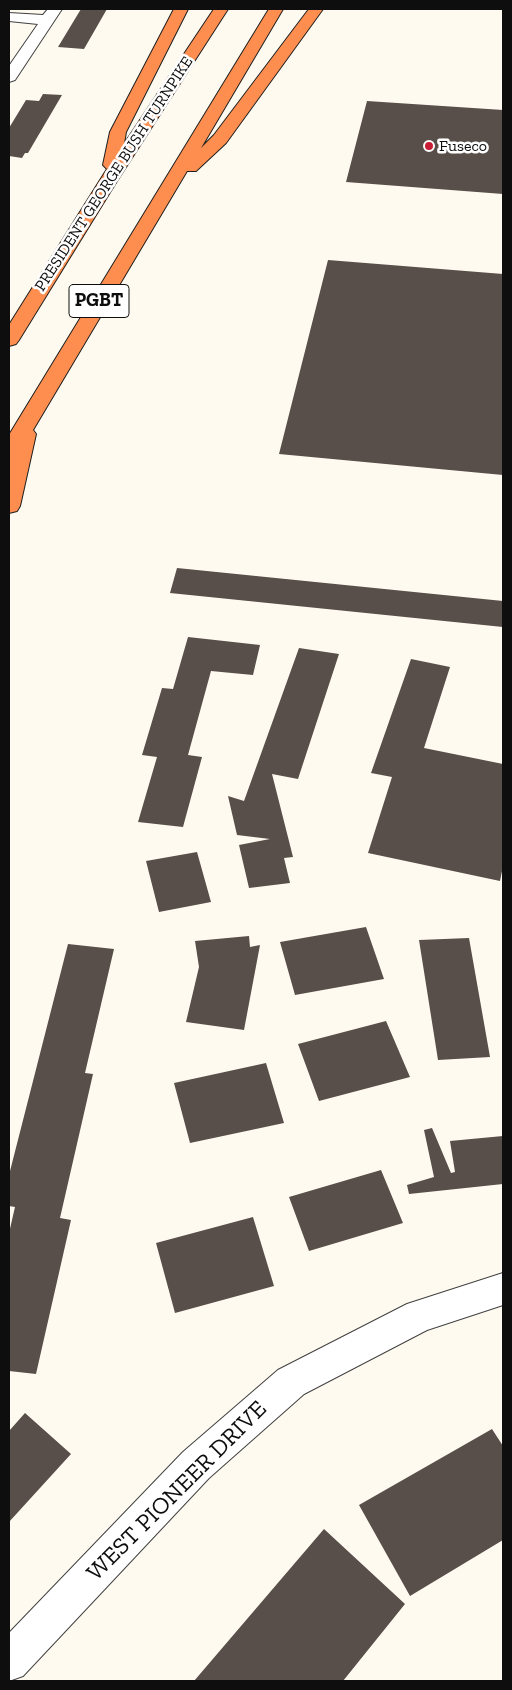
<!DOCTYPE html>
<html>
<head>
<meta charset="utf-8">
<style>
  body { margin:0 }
  #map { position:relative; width:512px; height:1690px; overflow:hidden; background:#fffaef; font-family:"Zilla Slab",serif }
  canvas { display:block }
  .frame { position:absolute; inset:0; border:10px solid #0e0e0e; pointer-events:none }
</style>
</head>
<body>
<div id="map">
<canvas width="512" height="1690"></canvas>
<div class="frame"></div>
</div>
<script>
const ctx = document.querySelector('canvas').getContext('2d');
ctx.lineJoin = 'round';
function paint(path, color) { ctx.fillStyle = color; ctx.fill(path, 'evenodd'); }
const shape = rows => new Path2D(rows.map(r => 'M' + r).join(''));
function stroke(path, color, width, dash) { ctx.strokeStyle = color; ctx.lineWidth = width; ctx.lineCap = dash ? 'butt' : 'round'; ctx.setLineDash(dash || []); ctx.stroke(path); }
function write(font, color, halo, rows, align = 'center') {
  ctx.font = font + ' "Zilla Slab",serif'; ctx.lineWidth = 5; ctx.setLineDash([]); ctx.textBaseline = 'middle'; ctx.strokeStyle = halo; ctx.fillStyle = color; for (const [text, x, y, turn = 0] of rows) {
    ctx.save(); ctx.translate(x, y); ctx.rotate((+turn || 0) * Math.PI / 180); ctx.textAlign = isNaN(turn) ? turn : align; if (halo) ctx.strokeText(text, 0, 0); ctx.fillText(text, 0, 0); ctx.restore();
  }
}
const building = shape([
  [81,9,107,9,84,49,58,47],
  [43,94,62,95,28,153,25,153,22,158,9,156,9,128,26,100,39,101],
  [367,101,503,110,503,194,346,182],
  [328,260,503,274,503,475,279,454],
  [177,568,503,601,503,627,170,593],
  [188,637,260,645,253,675,211,671,188,755,202,757,183,827,138,822,157,757,142,755,162,688,173,689],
  [299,648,339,654,298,779,272,774,293,857,284,858,290,883,249,888,239,845,270,839,237,835,228,796,244,801],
  [411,659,450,667,424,748,503,764,503,866,500,881,368,853,392,777,371,773],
  [197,852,211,902,159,912,146,861],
  [366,927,384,979,295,995,280,942],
  [249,936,250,947,260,945,244,1030,186,1022,199,967,195,941],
  [469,938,490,1057,438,1060,419,940],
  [68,944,114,949,85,1073,93,1074,60,1218,71,1220,36,1374,9,1371,9,1233,15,1207,9,1206,9,1175],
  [386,1021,410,1077,319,1101,298,1044],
  [266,1063,284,1123,190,1143,174,1083],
  [432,1128,451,1173,455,1172,450,1141,503,1136,503,1184,409,1194,407,1185,434,1177,424,1130],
  [381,1170,403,1223,309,1251,289,1197],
  [253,1217,274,1286,175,1313,156,1243],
  [25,1413,71,1454,9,1522,9,1431],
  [492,1429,503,1446,503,1540,410,1596,359,1505],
  [324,1529,405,1604,343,1681,194,1681]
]);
const minor = shape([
  [48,9,62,9,15,80,9,82,9,66,38,24,9,21,9,13,43,15,48,9],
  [503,1273,503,1305,427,1330,304,1394,209,1478,23,1676,9,1681,9,1633,183,1452,278,1370,407,1304,503,1273]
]);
const highway = shape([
  [174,9,188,9,126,132,124,144,214,9,228,9,117,181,19,340,16,344,9,346,9,325,107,169,103,165,110,132,174,9],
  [269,9,283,9,201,148,214,135,309,9,323,9,226,143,196,171,187,171,33,430,36,434,20,506,17,511,9,513,9,435,269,9]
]);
const markers = [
  [429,146,5,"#c71d35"]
];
const farPoinames = [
  ["Fuseco",439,146]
];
const farStreetnames = [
  ["PRESIDENT GEORGE BUSH TURNPIKE",114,174,-57]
];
const shields = [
  [99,301,60]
];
const shieldNames = [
  ["PGBT",99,301]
];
const nearStreetnames = [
  ["WEST PIONEER DRIVE",177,1491,-45]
];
paint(building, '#584e4a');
stroke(minor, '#414141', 2);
stroke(highway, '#1f1f1f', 2);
paint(minor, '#fff');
paint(highway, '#fd8e4f');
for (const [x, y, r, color] of markers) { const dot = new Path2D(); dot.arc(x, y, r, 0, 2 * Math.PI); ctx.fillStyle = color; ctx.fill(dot); stroke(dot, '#fff', 2); }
write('16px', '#0e0e0e', '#fff', farPoinames, 'left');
write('16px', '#0e0e0e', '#fff', farStreetnames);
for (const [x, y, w] of shields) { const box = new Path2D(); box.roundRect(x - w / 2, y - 16.5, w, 33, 4); ctx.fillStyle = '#fff'; ctx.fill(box); stroke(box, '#0e0e0e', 1); }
write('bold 19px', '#0e0e0e', null, shieldNames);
write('24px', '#0e0e0e', '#fff', nearStreetnames);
</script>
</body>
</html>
